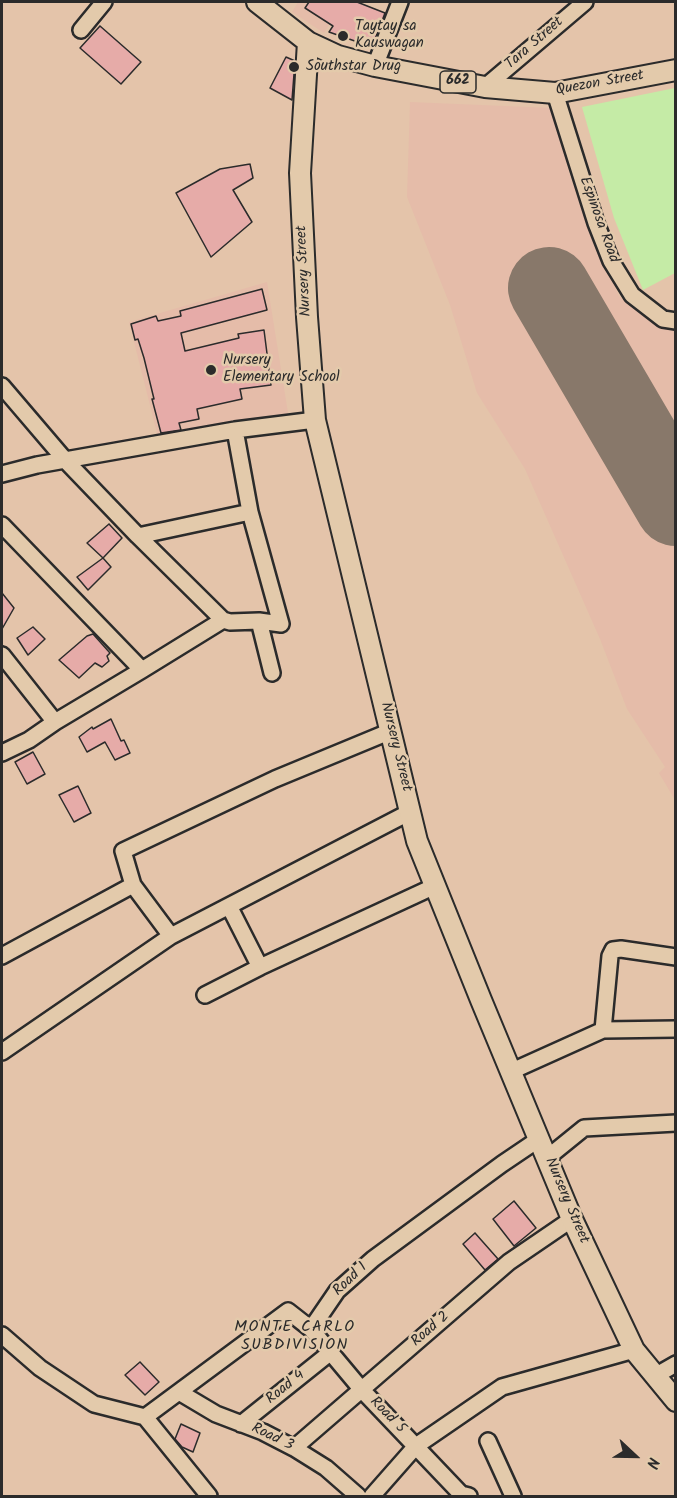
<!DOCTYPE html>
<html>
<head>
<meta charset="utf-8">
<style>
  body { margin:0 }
  #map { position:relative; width:677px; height:1498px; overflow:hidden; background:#e4c4aa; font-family:Kalam,sans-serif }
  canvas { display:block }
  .frame { position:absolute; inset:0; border:3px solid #2b2b2b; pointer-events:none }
  .north { position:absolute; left:605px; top:1426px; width:60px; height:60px; -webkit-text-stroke:4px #e3caab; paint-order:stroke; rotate:112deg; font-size:16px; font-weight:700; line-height:24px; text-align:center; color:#2b2b2b }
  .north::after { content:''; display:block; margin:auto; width:21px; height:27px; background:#2b2b2b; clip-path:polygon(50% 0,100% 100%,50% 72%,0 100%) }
</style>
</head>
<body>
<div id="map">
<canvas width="677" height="1498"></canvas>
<div class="frame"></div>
<div class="north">N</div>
</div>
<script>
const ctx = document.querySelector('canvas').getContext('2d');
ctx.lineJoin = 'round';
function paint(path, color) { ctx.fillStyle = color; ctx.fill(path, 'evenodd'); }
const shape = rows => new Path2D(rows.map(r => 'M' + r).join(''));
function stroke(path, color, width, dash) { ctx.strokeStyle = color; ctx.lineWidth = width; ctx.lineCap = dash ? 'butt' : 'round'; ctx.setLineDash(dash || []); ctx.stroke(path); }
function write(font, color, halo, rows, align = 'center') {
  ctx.font = font + ' Kalam,sans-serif'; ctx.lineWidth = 5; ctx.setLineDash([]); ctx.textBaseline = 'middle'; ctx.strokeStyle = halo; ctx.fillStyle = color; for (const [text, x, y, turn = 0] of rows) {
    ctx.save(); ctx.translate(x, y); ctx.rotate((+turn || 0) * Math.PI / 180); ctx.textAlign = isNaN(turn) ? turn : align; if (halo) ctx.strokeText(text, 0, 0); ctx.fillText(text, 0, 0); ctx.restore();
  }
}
const built = shape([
  [298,2,344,2,324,33,292,12],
  [410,102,552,108,571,179,600,252,619,296,641,313,664,327,675,329,675,800,659,773,665,767,627,709,600,639,525,469,477,393,450,305,407,197],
  [267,282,289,419,159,441,129,322]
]);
const green = shape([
  [675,88,675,273,643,290,614,218,582,107]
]);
const taxiway = shape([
  [645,453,676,463],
  [669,493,673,478,676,474]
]);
const runway = shape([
  [549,288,676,505]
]);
const building = shape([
  [309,2,357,2,385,13,372,47,329,32,333,26,305,8,309,2],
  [100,26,141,62,121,84,80,48,100,26],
  [286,57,295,61,292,100,270,88,286,57],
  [250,164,253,178,233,190,252,222,211,257,176,193,220,169,250,164],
  [262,289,267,310,181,333,185,351,239,338,238,334,264,330,271,385,240,389,242,399,197,409,199,419,179,423,181,430,161,433,152,399,154,399,144,358,138,339,135,340,131,324,156,316,158,321,181,316,180,311,262,289],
  [109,524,122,538,103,558,87,543,109,524],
  [103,558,111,567,88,590,77,577,103,558],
  [2,593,14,608,2,629,2,593],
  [33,627,45,639,28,655,17,638,33,627],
  [93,634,110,653,107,656,109,661,102,667,95,663,79,678,59,660,87,636,93,634],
  [111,719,121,741,124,740,130,753,115,760,105,742,87,752,79,737,92,727,93,729,111,719],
  [33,752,45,774,27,784,15,762,33,752],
  [78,786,91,813,74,822,59,795,78,786],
  [514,1201,536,1228,514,1246,493,1219,514,1201],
  [475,1233,498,1259,485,1270,463,1244,475,1233],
  [140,1362,159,1382,145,1395,125,1375,140,1362],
  [181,1424,200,1433,193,1452,182,1447,175,1439,181,1424]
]);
const minor = shape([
  [81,30,104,2],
  [375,66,400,2],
  [485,87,585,2],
  [555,93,596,223,611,261,632,295,663,319,676,321],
  [2,386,66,461,138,536,223,620],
  [235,430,250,512],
  [2,474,37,465,235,430,315,420],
  [2,525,142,670],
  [138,536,250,512,281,624,259,621],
  [2,655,55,722,142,670,223,620,230,622,259,621,272,673],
  [2,753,29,740,55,722],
  [133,885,171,936],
  [229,906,260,967],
  [2,956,133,885,123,851,275,779,391,731],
  [205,995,260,967,435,886],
  [603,1030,610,956,613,950,621,949,676,957],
  [2,1052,171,936,410,812],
  [512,1071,603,1030,676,1029],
  [547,1158,584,1128,676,1123],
  [311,1329,362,1390,461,1494,469,1496],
  [2,1335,40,1368,94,1404,145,1417,209,1496],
  [655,1376,676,1364],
  [179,1392,216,1414,263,1432,294,1448,326,1468,358,1496],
  [145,1417,288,1311,311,1329,337,1291,373,1259,502,1164,539,1139],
  [241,1424,331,1352],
  [488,1441,513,1496],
  [294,1448,509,1262,572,1219],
  [372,1496,416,1446,502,1387,634,1350]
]);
const major = shape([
  [257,2,308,42,338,56,375,66,485,87,555,93,676,70],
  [308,42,300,173,307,317,315,420,417,841,481,1000,572,1219,634,1350,676,1401]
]);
const markers = [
  [343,36,6,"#2b2b2b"],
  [294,67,6,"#2b2b2b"],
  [211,370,6,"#2b2b2b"]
];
const shields = [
  [458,82,36]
];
const shieldNames = [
  ["662",458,82]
];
const poiNames = [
  ["Taytay sa",355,27],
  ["Kauswagan",355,44],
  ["Southstar Drug",306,67],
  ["Nursery",223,361],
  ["Elementary School",223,378]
];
const streetNames = [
  ["Tara Street",535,44,-41],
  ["Quezon Street",600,84,-10],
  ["Espinosa Road",598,220,70],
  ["Nursery Street",305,271,-93],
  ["Nursery Street",395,747,76],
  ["Nursery Street",566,1201,67],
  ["Road 1",351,1280,-44],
  ["Road 2",431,1330,-41],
  ["Road 4",286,1388,-39],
  ["Road 5",387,1416,46],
  ["Road 3",272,1438,26]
];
const neighbourhoodNames = [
  ["MONTE CARLO",295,1328],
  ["SUBDIVISION",295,1346]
];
paint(built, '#e5bca9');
paint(green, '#c5eba6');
stroke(taxiway, '#88786a', 33);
stroke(runway, '#88786a', 82);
paint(building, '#e6aba8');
stroke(building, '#2b2b2b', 1.5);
stroke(minor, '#2b2b2b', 20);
stroke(major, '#2b2b2b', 24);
stroke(minor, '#e3caab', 15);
stroke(major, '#e3caab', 20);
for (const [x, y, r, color] of markers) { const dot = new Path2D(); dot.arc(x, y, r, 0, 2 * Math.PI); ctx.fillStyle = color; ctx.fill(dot); stroke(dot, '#e3caab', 2); }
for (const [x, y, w] of shields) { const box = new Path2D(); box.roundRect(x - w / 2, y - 11, w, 22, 4.5); ctx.fillStyle = '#e3caab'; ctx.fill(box); stroke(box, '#2b2b2b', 1.5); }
write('bold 14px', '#2b2b2b', null, shieldNames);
write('15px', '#2b2b2b', '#e3caab', poiNames, 'left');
write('15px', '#2b2b2b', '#e3caab', streetNames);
ctx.letterSpacing = '1.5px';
write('16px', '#2b2b2b', '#e3caab', neighbourhoodNames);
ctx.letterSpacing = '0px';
</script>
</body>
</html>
